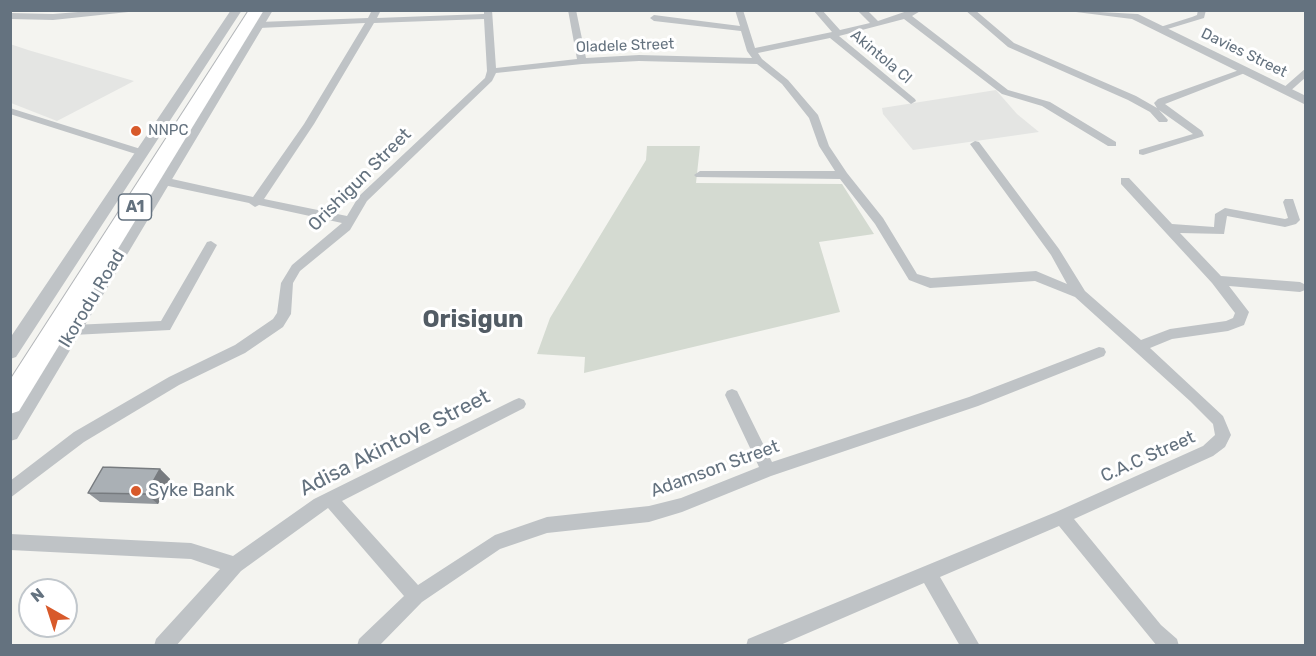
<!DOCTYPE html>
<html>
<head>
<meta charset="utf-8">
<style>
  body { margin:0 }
  #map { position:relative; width:1316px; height:656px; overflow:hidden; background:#f4f4f0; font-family:Rubik,sans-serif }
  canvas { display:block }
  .frame { position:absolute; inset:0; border:12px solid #64727f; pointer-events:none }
  .north { position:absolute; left:18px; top:578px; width:60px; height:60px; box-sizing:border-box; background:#fff; border:2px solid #c1c7cc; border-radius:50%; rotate:321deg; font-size:16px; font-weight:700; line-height:24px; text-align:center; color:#64727f }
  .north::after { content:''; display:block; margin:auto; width:21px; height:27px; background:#d85a2b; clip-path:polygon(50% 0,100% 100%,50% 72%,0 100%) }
</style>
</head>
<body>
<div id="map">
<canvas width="1316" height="656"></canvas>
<div class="frame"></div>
<div class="north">N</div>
</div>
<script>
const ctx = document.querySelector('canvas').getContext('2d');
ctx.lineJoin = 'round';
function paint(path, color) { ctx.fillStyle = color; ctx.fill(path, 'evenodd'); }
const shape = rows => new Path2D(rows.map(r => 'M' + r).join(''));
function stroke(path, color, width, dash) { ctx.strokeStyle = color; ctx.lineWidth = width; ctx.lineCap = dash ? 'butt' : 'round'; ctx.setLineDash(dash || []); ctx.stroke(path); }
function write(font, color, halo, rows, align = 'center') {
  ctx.font = font + ' Rubik,sans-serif'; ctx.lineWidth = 6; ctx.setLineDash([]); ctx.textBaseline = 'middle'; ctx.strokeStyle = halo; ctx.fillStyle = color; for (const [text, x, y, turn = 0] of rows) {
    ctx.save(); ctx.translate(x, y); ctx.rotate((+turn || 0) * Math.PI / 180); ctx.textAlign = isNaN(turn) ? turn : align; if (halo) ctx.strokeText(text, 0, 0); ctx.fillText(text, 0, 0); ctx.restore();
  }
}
const built = shape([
  [10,44,28,50,134,81,57,121,11,103],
  [996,90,1017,114,1039,132,913,150,883,114,882,108]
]);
const green = shape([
  [647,146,700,146,696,183,842,184,874,234,819,242,840,312,584,373,585,357,537,354,550,318,646,160]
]);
const minor = shape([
  [103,10,147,10,53,20,10,19,10,13,53,14,103,10],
  [372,10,381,10,377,18,484,14,484,10,492,10,496,68,577,59,568,10,576,10,586,58,639,55,752,58,747,51,741,31,654,21,650,18,654,15,740,26,735,10,743,10,755,48,832,32,813,10,822,10,840,30,870,23,857,10,867,10,878,21,910,10,922,10,912,16,1008,90,1050,102,1116,142,1116,146,1108,146,1042,106,1002,94,904,19,839,36,915,99,916,101,911,104,830,38,758,53,762,59,788,80,818,115,829,146,847,173,883,218,917,274,931,278,1036,271,1067,284,1051,255,970,144,975,141,979,142,1059,249,1085,291,1141,340,1170,329,1226,321,1233,318,1235,313,1212,283,1121,184,1121,178,1129,178,1172,224,1214,227,1215,214,1225,208,1285,219,1288,218,1283,202,1285,199,1293,199,1300,220,1296,224,1285,227,1227,216,1224,234,1180,233,1221,276,1300,282,1306,285,1305,290,1300,292,1229,286,1249,312,1244,325,1228,331,1172,339,1150,348,1223,416,1231,435,1225,447,1213,456,1074,519,1161,625,1177,639,1179,646,1157,646,1059,526,940,577,980,646,960,646,924,583,778,646,746,646,748,639,1056,512,1203,446,1215,435,1213,424,1190,401,1075,297,1035,281,930,288,909,280,875,224,840,179,696,177,694,175,700,171,835,171,819,146,809,118,782,84,757,64,639,61,582,64,496,73,492,81,367,201,350,230,300,271,293,283,291,314,283,327,245,353,179,385,84,442,10,498,10,481,74,432,169,377,235,345,273,319,277,313,281,283,292,265,342,223,259,205,255,207,249,203,159,184,157,181,163,177,253,197,304,124,365,23,259,28,255,25,259,22,368,18,372,10],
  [484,19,487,71,485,78,359,196,347,216,264,199,314,124,374,23,484,19],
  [965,10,975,10,1014,43,1136,96,1157,108,1154,103,1158,99,1242,69,1250,71,1165,104,1202,131,1204,136,1143,155,1139,154,1139,150,1193,134,1159,110,1168,120,1167,122,1159,122,1150,112,1128,100,1008,47,965,10],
  [1198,10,1206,10,1204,18,1161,31,1157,28,1192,17,1197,15,1198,10],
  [1306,68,1306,77,1288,93,1282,93,1282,89,1306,68],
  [10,108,147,151,148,153,143,156,139,155,10,114,10,108],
  [211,241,217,245,170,330,73,335,68,334,66,330,68,326,73,325,161,321,207,242,211,241],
  [1099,347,1104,348,1106,352,1104,356,978,406,771,476,682,512,649,522,547,533,500,549,422,602,379,646,357,646,359,639,404,596,328,508,241,571,176,646,154,646,156,639,220,569,191,559,10,550,10,534,191,543,233,556,314,499,514,400,519,398,524,400,526,404,524,408,342,501,418,585,495,535,547,517,649,506,681,498,759,467,725,395,727,391,732,389,737,391,772,462,969,397,1099,347]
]);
const tertiary = shape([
  [231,10,242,10,16,357,10,359,10,338,231,10],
  [262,10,273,10,17,439,10,441,10,416,262,10],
  [1060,10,1138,14,1306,96,1306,105,1132,19,1060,10]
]);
const motorway = shape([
  [249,10,264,10,19,411,10,414,10,380,249,10]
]);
const wall = shape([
  [160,469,170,479,158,504,100,502,88,493]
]);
const shadedWall = shape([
  [160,469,170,479,158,504,146,494]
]);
const building = shape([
  [103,467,160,469,146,494,88,493,103,467]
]);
const markers = [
  [136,131,6,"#d85a2b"],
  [136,491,6,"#d85a2b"]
];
const farStreetnames = [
  ["Oladele Street",625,46,-2],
  ["Davies Street",1244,53,26],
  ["Akintola Cl",881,57,40]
];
const farPoinames = [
  ["NNPC",148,131]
];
const shields = [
  [135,207,33]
];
const shieldNames = [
  ["A1",135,207]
];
const streetNames = [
  ["Orishigun Street",360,180,-45],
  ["Ikorodu Road",92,299,-59],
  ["C.A.C Street",1148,457,-24],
  ["Adamson Street",715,469,-20]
];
const poiNames = [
  ["Syke Bank",148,491]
];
const nearStreetnames = [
  ["Adisa Akintoye Street",395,443,-27]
];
const districtNames = [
  ["Orisigun",473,320]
];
paint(built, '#e4e5e3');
paint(green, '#d4dad1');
stroke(motorway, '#b2b5b8', 2);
paint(minor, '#bfc3c6');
paint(tertiary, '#bfc3c6');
paint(motorway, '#fff');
paint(wall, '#92979c');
paint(shadedWall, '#777b7f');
paint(building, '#aab0b5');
stroke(building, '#777b7f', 1.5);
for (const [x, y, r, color] of markers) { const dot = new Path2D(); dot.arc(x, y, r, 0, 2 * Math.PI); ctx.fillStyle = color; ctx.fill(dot); stroke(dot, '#fff', 2); }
write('15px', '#64727f', '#fff', farStreetnames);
write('15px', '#64727f', '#fff', farPoinames, 'left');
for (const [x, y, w] of shields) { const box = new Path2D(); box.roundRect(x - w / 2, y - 13, w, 26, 4.5); ctx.fillStyle = '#fff'; ctx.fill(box); stroke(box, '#64727f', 1.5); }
write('bold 16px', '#64727f', null, shieldNames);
write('18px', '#64727f', '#fff', streetNames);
write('18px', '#64727f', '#fff', poiNames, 'left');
write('21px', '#64727f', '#fff', nearStreetnames);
write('bold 24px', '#525c65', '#fff', districtNames);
</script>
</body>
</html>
